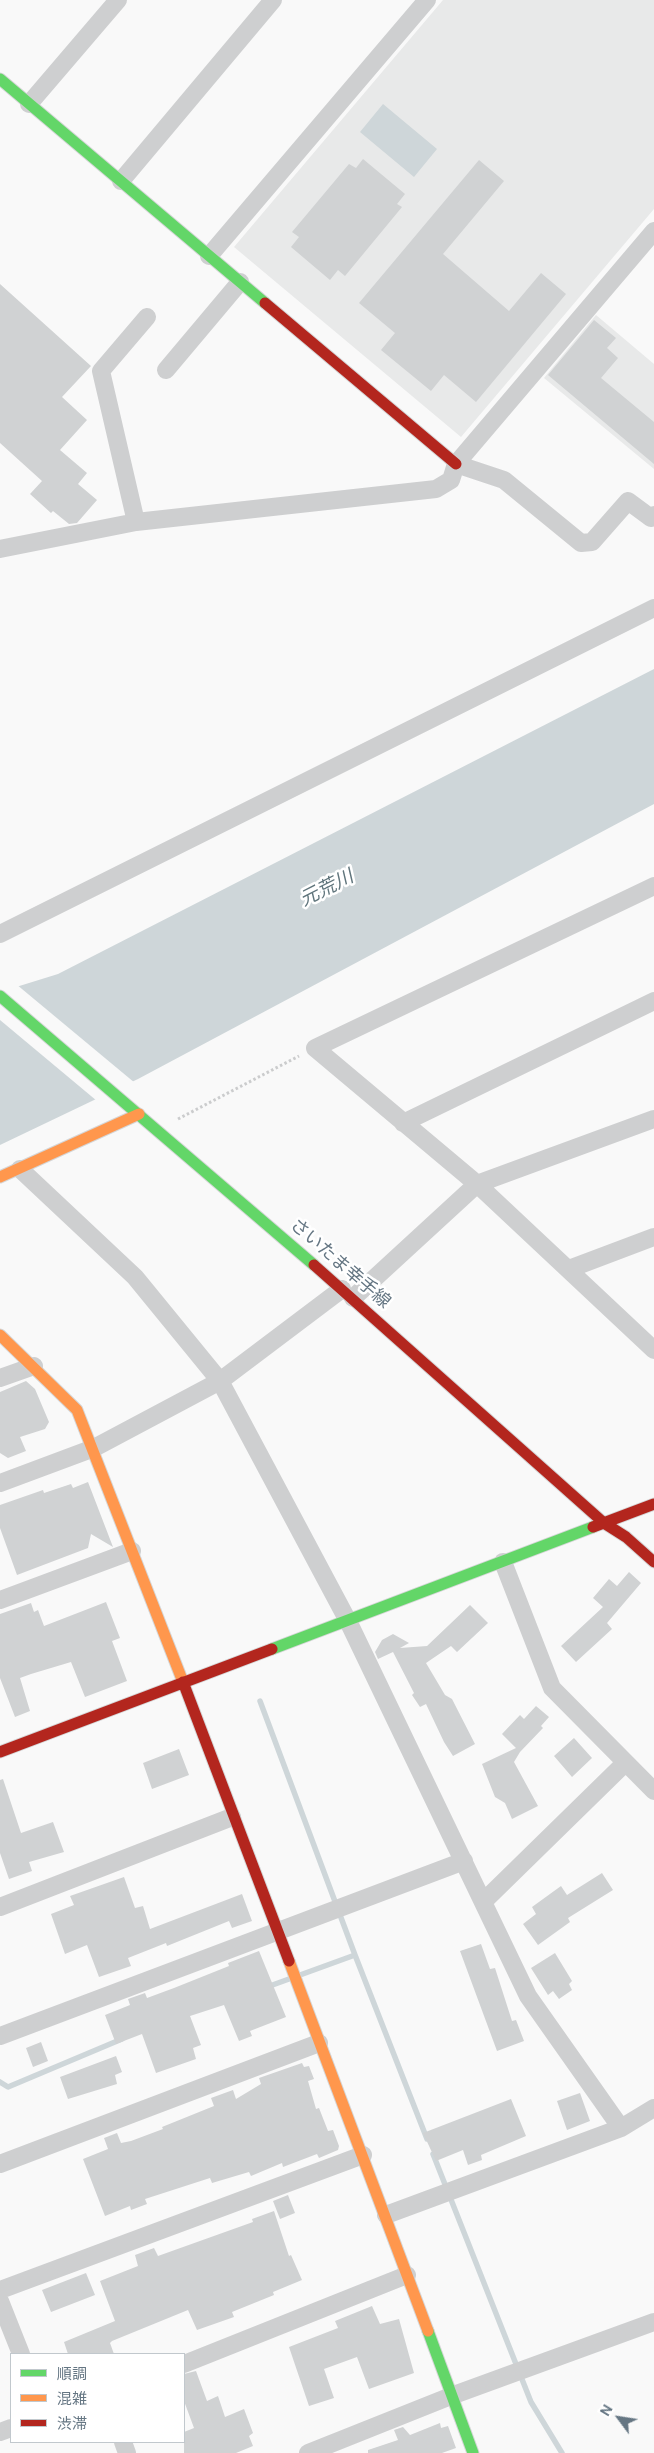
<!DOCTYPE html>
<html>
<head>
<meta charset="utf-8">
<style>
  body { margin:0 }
  #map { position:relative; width:654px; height:2453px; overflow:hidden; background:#f9f9f9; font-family:"DM Sans","Noto Sans JP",sans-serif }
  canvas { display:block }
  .legend { position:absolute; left:10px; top:2353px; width:175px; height:90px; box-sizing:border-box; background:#fff; border:1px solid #c1c8cd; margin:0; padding:6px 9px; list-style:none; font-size:15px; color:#657683 }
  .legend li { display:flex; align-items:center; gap:10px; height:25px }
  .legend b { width:25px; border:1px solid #c1c8cd }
  .north { position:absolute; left:594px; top:2393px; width:50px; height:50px; -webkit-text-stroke:4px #fff; paint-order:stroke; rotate:301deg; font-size:14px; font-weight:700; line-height:20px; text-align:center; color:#657683 }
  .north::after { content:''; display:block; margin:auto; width:18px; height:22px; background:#657683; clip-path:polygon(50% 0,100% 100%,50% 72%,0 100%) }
</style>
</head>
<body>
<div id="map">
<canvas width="654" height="2453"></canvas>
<ul class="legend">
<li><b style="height:6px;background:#63d668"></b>順調</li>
<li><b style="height:6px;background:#ff974d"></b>混雑</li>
<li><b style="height:6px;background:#b3261e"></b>渋滞</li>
</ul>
<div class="north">N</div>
</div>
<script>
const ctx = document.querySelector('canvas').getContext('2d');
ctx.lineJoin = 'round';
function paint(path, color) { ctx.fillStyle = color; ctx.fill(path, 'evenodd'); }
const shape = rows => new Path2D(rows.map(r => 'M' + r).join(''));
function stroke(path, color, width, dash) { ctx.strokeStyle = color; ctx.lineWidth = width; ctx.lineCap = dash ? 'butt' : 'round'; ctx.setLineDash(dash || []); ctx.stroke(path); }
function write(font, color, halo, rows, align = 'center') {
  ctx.font = font + ' "DM Sans","Noto Sans JP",sans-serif'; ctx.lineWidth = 5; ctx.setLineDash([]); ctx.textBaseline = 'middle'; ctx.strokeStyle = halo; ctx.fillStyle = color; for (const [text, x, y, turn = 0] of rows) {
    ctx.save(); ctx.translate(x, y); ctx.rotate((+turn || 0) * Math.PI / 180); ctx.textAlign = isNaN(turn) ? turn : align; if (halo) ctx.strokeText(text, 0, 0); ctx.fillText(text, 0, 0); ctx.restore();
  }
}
const built = shape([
  [443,0,654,0,654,209,461,437,234,247],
  [596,315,654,364,654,469,544,378]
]);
const water = shape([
  [383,104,437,149,414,177,360,132],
  [654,669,654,804,138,1079,0,1145,0,992,58,974]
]);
const pier = shape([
  [16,984,135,1083,97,1101,0,1020,0,989]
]);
const stream = shape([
  [260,1701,355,1955,427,2139],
  [300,1975,355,1955],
  [267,1987,289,1979],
  [0,2082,8,2087,122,2039],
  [433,2154,531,2402,562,2453]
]);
const building = shape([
  [363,159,405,194,397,204,402,207,345,276,338,270,330,280,291,247,299,237,292,232,349,164,356,168],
  [479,160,504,181,443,254,509,311,541,273,566,294,476,402,444,375,431,391,381,350,395,333,359,303],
  [0,284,91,366,62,397,87,420,60,450,87,473,78,484,97,500,77,523,69,524,53,511,51,513,30,494,42,481,0,443],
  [594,320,616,338,607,348,618,358,601,378,654,422,654,464,548,375],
  [26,1381,35,1389,49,1422,45,1429,20,1437,26,1451,8,1458,0,1453,0,1392],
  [88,1482,113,1547,91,1534,88,1548,17,1575,0,1528,0,1505,43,1490,44,1493,71,1484,73,1488],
  [629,1572,641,1583,607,1623,612,1629,576,1662,561,1646,603,1607,593,1598,609,1579,617,1586],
  [106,1602,120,1638,112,1641,127,1681,85,1697,71,1662,31,1674,20,1678,30,1711,15,1717,0,1678,0,1614,31,1603,34,1612,38,1610,44,1626],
  [470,1605,488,1623,457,1652,451,1646,426,1663,445,1695,452,1699,475,1744,453,1756,444,1742,426,1704,420,1707,412,1695,414,1693,393,1652,378,1659,375,1652,382,1640,393,1634,409,1643,400,1648,427,1646],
  [536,1706,549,1717,541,1726,543,1728,520,1752,514,1762,538,1806,512,1819,505,1803,495,1797,482,1764,516,1748,502,1734,520,1715,524,1719],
  [574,1738,592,1758,572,1777,554,1756],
  [179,1749,189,1775,152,1789,143,1763],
  [3,1779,21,1833,53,1822,64,1852,29,1862,32,1871,9,1879,0,1853,0,1780],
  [602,1873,613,1890,568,1918,570,1922,538,1945,523,1924,536,1914,532,1907,561,1886,567,1895],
  [124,1877,135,1908,143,1906,150,1929,242,1894,252,1921,232,1928,229,1921,167,1946,166,1943,128,1958,131,1966,99,1977,87,1945,65,1954,51,1914,74,1905,70,1896],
  [481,1944,490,1969,495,1968,512,2021,516,2020,524,2041,497,2051,460,1951],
  [259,1951,286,2017,250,2031,252,2036,239,2041,224,2005,190,2016,201,2045,193,2048,196,2059,156,2073,142,2034,116,2044,105,2015,130,2005,128,1999,145,1993,147,1998,174,1988,229,1966,228,1963],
  [555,1953,572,1981,569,1984,572,1990,559,1999,553,1991,548,1995,531,1968],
  [41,2042,48,2061,33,2067,26,2048],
  [116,2056,122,2072,115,2075,117,2084,68,2099,60,2077],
  [302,2063,304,2067,309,2066,314,2079,308,2081,316,2109,319,2108,328,2131,333,2130,339,2146,338,2150,319,2158,317,2154,283,2167,282,2163,251,2176,249,2172,212,2183,210,2178,145,2199,147,2204,131,2210,130,2206,105,2216,83,2159,108,2149,104,2138,117,2133,121,2143,131,2141,163,2129,162,2127,214,2106,211,2098,233,2090,236,2099,261,2084,259,2078],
  [580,2093,590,2121,567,2130,557,2101],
  [511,2099,526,2136,481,2155,482,2160,468,2165,463,2150,436,2161,423,2133],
  [288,2195,295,2213,280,2219,273,2201],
  [274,2211,289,2256,291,2255,302,2280,273,2292,274,2295,232,2312,234,2317,197,2330,188,2310,112,2341,110,2343,114,2354,68,2354,64,2342,115,2321,100,2281,138,2266,135,2255,154,2248,158,2256,253,2222,252,2219],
  [86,2273,95,2295,51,2312,42,2290],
  [372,2306,380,2324,399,2319,414,2373,369,2389,357,2357,324,2369,334,2398,309,2406,289,2347,338,2328,335,2321],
  [196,2371,207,2401,218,2396,225,2417,244,2409,253,2433,249,2436,253,2446,236,2453,184,2453,184,2432,194,2428,184,2401,184,2374],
  [440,2423,441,2428,448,2426,456,2448,442,2453,368,2453,368,2450,398,2440,394,2430,403,2427,410,2435]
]);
const path = shape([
  [178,1119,299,1056]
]);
const street = shape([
  [29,104,118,0],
  [121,181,273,0],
  [209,256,427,0],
  [166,370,240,282],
  [456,464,504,480,581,543,592,542,628,501,651,518,654,515],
  [136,522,101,371,147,317],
  [0,549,136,522,436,489,451,480,456,464,654,231],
  [654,886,315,1048,477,1184,654,1350],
  [0,934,654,608],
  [403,1123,654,1001],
  [20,1169,135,1277,220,1381,348,1621,528,1996,621,2128],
  [569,1269,654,1237],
  [353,1298,477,1184,654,1119],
  [0,1378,34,1366],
  [0,1483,94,1448,220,1381,342,1289],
  [503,1562,552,1688,654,1791],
  [0,1600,132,1551],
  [483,1902,624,1764],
  [0,1907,232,1817],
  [0,2036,464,1861],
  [0,2164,319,2043],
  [386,2215,621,2128,654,2108],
  [0,2290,363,2155],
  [0,2301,21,2354],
  [184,2364,407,2275],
  [0,2432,11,2428],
  [123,2442,127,2453],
  [308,2453,451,2396,654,2322]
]);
const fast = shape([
  [0,79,265,303],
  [0,996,314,1265],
  [272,1649,593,1527],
  [428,2331,473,2453]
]);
const slow = shape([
  [0,1177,139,1114],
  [0,1335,77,1410,183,1682],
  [289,1961,428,2331]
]);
const jam = shape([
  [265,303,456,464],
  [314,1265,604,1523,626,1537,654,1562],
  [593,1527,654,1504],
  [183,1682,289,1961],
  [0,1752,272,1649]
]);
const streetNames = [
  ["さいたま幸手線",340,1264,41]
];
const waterNames = [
  ["元荒川",327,889,-27]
];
paint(built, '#e8e9e9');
paint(water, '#ced6d9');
paint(pier, '#f9f9f9');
stroke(stream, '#ced6d9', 5.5);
paint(building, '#d0d2d3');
stroke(fast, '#d5d6d7', 13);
stroke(slow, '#d5d6d7', 13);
stroke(jam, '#d5d6d7', 13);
stroke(path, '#cbcccd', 3, [2.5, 2.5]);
stroke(street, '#cecfd0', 18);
stroke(fast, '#63d668', 11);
stroke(slow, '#ff974d', 11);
stroke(jam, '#b3261e', 11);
write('18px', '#657683', '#fff', streetNames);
write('italic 19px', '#60757c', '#fff', waterNames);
</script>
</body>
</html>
